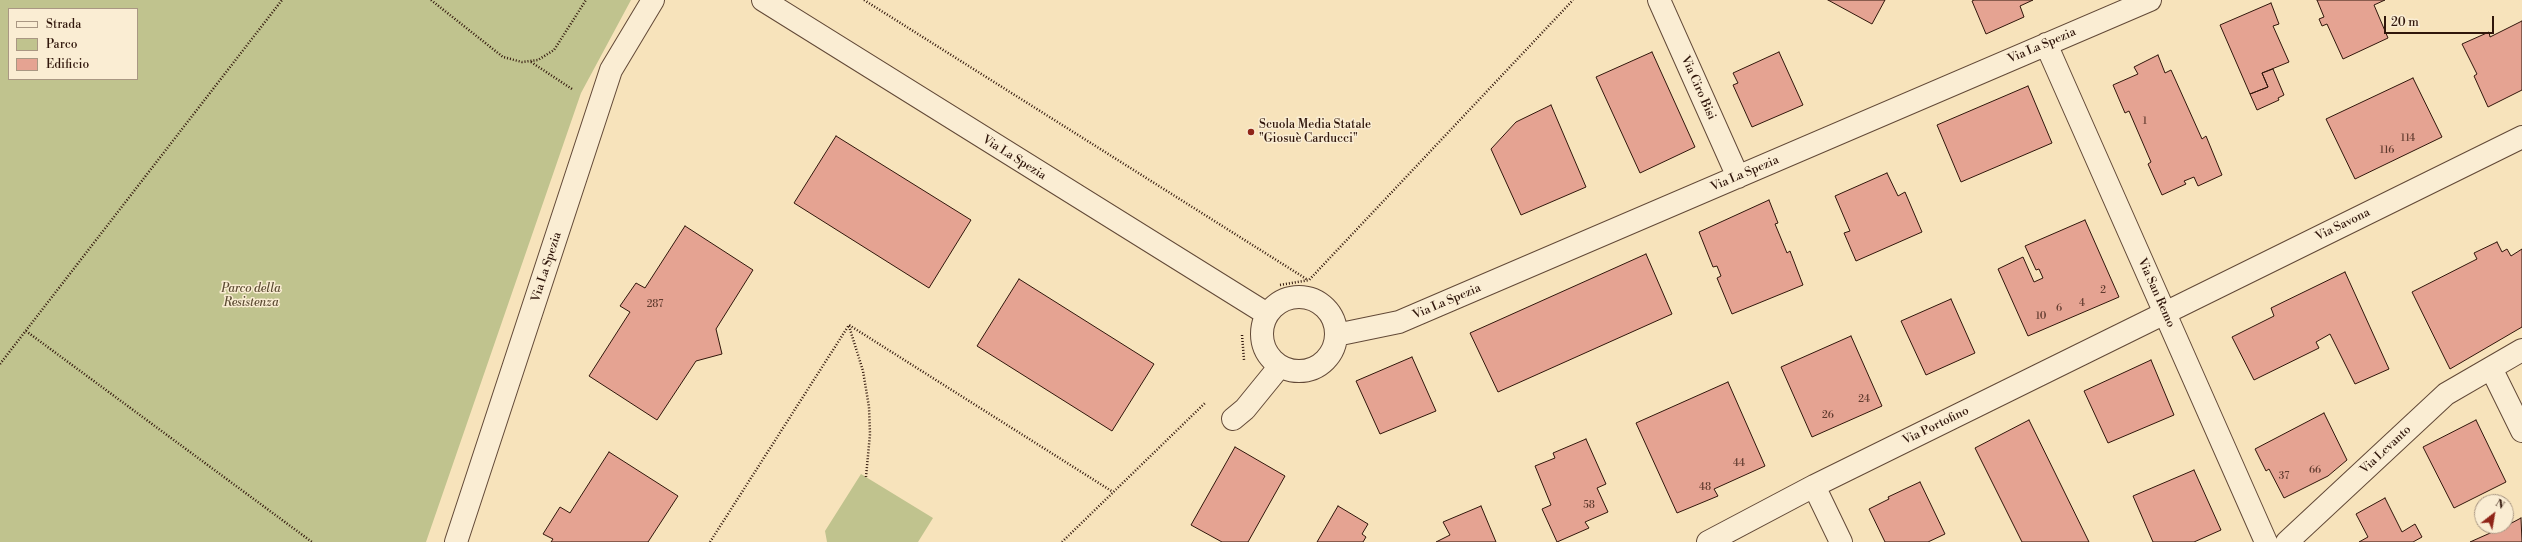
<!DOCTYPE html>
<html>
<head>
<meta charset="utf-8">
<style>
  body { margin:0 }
  #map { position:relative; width:2522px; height:542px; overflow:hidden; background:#f7e3bb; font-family:"Libre Bodoni",serif }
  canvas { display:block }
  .legend { position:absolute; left:8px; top:8px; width:130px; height:72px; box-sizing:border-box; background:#faedd3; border:1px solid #a99783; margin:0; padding:5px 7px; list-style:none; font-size:12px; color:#30160b }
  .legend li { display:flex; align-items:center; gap:8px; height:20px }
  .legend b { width:20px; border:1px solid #a99783 }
  .north { position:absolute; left:2474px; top:494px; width:40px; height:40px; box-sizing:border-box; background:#faedd3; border:1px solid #a99783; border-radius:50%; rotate:31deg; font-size:11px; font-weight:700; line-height:16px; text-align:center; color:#30160b }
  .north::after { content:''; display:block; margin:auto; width:14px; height:18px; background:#8f2418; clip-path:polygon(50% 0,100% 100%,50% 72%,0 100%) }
  .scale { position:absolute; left:2384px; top:16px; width:110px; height:18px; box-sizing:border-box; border:2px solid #30160b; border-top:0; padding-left:5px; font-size:12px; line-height:14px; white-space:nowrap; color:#30160b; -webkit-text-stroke:3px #faedd3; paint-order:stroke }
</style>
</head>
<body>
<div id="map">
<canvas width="2522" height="542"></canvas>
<ul class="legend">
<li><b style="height:5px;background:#faedd3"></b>Strada</li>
<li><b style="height:11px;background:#c0c38e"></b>Parco</li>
<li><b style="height:11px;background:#e5a392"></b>Edificio</li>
</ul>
<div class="north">N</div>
<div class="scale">20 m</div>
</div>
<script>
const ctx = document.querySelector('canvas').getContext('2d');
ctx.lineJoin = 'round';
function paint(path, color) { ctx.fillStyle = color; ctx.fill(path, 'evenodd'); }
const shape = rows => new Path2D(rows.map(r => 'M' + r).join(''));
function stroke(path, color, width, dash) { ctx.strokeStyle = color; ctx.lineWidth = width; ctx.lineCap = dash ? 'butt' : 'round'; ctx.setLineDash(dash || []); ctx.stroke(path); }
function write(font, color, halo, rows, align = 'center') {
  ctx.font = font + ' "Libre Bodoni",serif'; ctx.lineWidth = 3; ctx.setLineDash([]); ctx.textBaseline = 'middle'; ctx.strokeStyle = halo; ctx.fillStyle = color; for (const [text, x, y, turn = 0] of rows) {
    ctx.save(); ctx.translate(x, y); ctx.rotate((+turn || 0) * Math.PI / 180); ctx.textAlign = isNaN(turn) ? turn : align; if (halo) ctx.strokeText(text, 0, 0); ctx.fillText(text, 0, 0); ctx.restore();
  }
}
const green = shape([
  [0,0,631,0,581,93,426,542,0,542],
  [9,9,137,9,137,79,9,79],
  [861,474,933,518,918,542,827,542,825,531]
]);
const building = shape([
  [1828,0,1885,0,1872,24,1828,0],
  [1974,0,2033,0,2020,6,2024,17,1986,34,1972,1,1974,0],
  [2317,0,2385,0,2374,5,2388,38,2343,59,2327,24,2322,26,2319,19,2324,17,2317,0],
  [2271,3,2279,24,2273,26,2289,62,2262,73,2268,87,2250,94,2220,25,2271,3],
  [2522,21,2522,90,2488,107,2474,76,2477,74,2462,44,2489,32,2490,37,2522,21],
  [1652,52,1695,147,1640,173,1596,77,1652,52],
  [1779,52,1803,105,1752,127,1733,85,1738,83,1733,73,1779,52],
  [2158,55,2165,73,2171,70,2202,139,2206,136,2222,175,2198,186,2194,177,2184,181,2186,184,2162,195,2148,164,2151,162,2129,111,2125,113,2113,85,2138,74,2134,67,2158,55],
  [2273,69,2284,95,2278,98,2279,100,2257,110,2250,94,2268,87,2262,73,2273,69],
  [2413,78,2442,137,2355,179,2326,119,2413,78],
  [2028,86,2052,143,1961,182,1937,125,2028,86],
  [1551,105,1586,187,1521,215,1491,149,1516,122,1551,105],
  [836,136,971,220,929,288,794,203,836,136],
  [1887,173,1898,196,1905,192,1922,232,1856,261,1844,233,1850,231,1835,196,1887,173],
  [1769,200,1778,223,1775,224,1787,253,1790,251,1803,285,1732,314,1717,278,1721,276,1717,266,1713,267,1699,232,1769,200],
  [2085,220,2119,297,2028,336,1998,269,2023,257,2034,282,2043,278,2039,269,2036,270,2025,246,2085,220],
  [685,226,753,270,716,329,722,354,696,361,657,420,589,376,630,312,620,306,636,283,645,288,685,226],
  [2497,242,2502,252,2507,249,2511,256,2522,249,2522,327,2450,369,2412,292,2477,259,2474,253,2497,242],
  [1646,254,1672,314,1498,392,1470,333,1646,254],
  [2345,272,2389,369,2355,384,2330,334,2316,342,2319,348,2254,380,2232,337,2274,316,2271,308,2345,272],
  [1019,279,1154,364,1112,431,977,346,1019,279],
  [1951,299,1975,353,1926,375,1901,321,1951,299],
  [1851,336,1882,406,1812,437,1781,367,1851,336],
  [1412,357,1436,411,1380,434,1356,381,1412,357],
  [2151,360,2174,415,2108,443,2084,391,2151,360],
  [1728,382,1765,466,1714,489,1718,496,1677,513,1636,423,1728,382],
  [2324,413,2347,460,2328,476,2284,498,2269,469,2266,471,2255,449,2324,413],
  [2029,420,2089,542,2022,542,1975,448,2029,420],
  [2476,420,2506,482,2454,508,2423,447,2476,420],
  [1586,439,1606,484,1597,488,1608,512,1585,522,1589,528,1557,542,1542,509,1551,505,1535,466,1555,458,1553,453,1586,439],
  [1235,447,1285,476,1248,542,1222,542,1191,525,1235,447],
  [609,452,678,496,648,542,551,542,553,539,543,534,560,507,570,513,609,452],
  [2194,470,2221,530,2194,542,2153,542,2133,496,2194,470],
  [1920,482,1945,534,1928,542,1885,542,1869,509,1889,499,1888,497,1920,482],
  [2385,498,2402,532,2415,524,2422,537,2413,542,2359,542,2368,537,2356,514,2385,498],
  [1338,506,1368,524,1362,534,1366,537,1363,542,1317,542,1338,506],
  [1481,506,1496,542,1436,542,1450,535,1443,522,1481,506],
  [2521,518,2522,542,2470,542,2506,526,2521,518]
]);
const path = shape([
  [431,0,503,57,522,62,538,60,554,50,586,0],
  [864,0,1308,280],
  [531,62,572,89],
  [1280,285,1309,280,1573,0],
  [849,326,863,371,869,407,870,434,866,477],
  [26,331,312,542],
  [1242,335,1244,360],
  [0,364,282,0],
  [710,542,849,325,1113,492],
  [1062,542,1205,403]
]);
const minor = shape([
  [763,0,1267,314],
  [1659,0,1738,177],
  [2046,44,2266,542],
  '1262 334a37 37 0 1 1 74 0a37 37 0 1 1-74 0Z',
  [1336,335,1399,322,2150,0],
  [2491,368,2522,431],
  [1233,419,1245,409,1280,366],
  [1814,486,1841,542],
  [456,542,611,70,653,0],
  [1708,542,1814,486,2522,137],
  [2287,542,2446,394,2522,350]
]);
const markers = [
  [1251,132,4,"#8f2418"]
];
const numberNames = [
  ["1",2145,122],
  ["114",2408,139],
  ["116",2387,151],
  ["2",2103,291],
  ["4",2082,304],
  ["287",655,305],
  ["6",2059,309],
  ["10",2041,317],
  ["24",1864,400],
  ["26",1828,416],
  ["44",1739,464],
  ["66",2315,471],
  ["37",2284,477],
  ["48",1705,488],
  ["58",1589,506]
];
const streetNames = [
  ["Via La Spezia",2042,46,-23],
  ["Via Ciro Bisi",1698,88,66],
  ["Via La Spezia",1014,158,32],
  ["Via La Spezia",1745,174,-23],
  ["Via Savona",2343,225,-26],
  ["Via La Spezia",547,267,-72],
  ["Via San Remo",2156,293,66],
  ["Via La Spezia",1447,302,-23],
  ["Via Portofino",1936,426,-26],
  ["Via Levanto",2386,450,-43]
];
const poiNames = [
  ["Scuola Media Statale",1259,125],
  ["\"Giosuè Carducci\"",1259,139]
];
const parkNames = [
  ["Parco della",251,289],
  ["Resistenza",251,303]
];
paint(green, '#c0c38e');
paint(building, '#e5a392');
stroke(building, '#30160b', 1);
stroke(minor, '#624937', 24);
stroke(path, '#30160b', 2.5, [1, 2]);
stroke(minor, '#faedd3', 22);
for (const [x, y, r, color] of markers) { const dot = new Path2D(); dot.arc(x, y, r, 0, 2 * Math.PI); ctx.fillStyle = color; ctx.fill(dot); stroke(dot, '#faedd3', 1.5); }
write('10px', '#5d392d', null, numberNames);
write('12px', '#30160b', '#faedd3', streetNames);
write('12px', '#30160b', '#faedd3', poiNames, 'left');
write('italic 12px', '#5b4a32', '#faedd3', parkNames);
</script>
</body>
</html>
